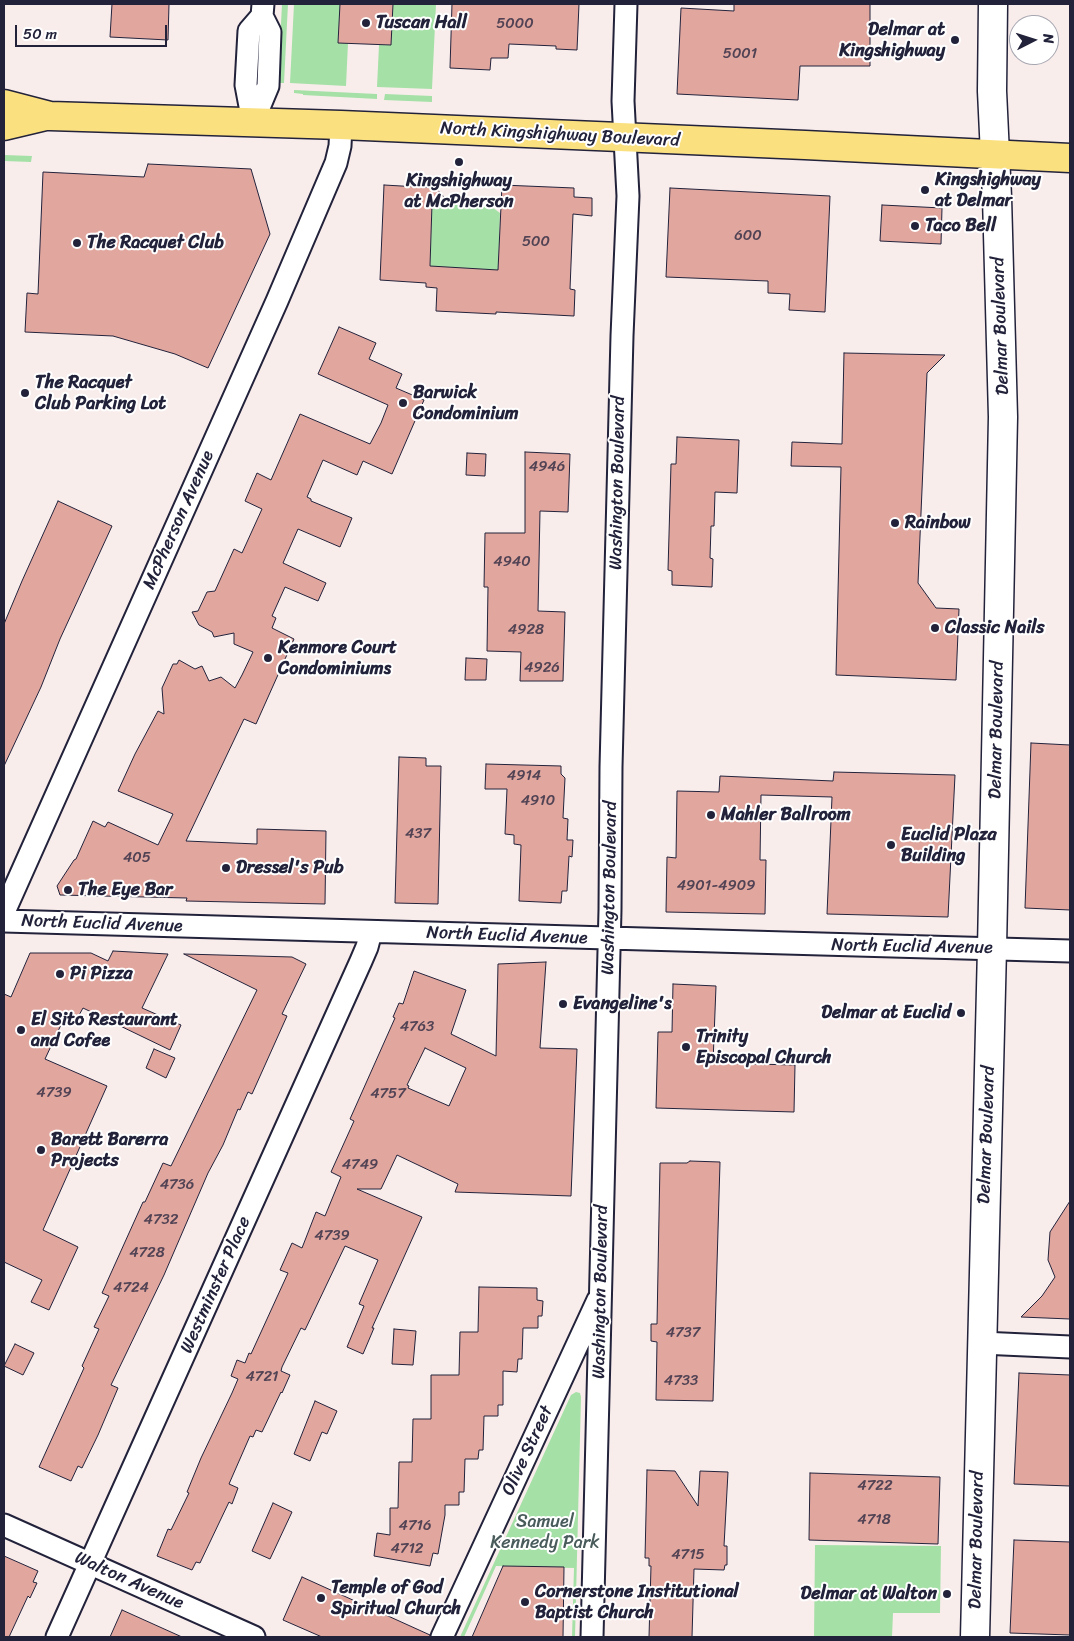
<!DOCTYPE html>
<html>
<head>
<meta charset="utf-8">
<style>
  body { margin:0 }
  #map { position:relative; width:1074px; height:1641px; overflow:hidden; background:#f9edec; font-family:Sriracha,sans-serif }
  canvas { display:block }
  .frame { position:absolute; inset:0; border:5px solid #22223b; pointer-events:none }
  .north { position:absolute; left:1009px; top:15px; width:50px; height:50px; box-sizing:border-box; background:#fff; border:1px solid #a7a7b1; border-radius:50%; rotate:85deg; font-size:14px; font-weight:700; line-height:20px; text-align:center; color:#22223b }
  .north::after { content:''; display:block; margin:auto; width:18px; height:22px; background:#22223b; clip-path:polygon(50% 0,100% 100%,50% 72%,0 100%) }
  .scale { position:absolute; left:15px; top:25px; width:152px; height:22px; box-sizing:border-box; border:2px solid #22223b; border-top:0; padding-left:6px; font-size:15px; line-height:18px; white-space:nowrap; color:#22223b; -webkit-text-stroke:4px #fff; paint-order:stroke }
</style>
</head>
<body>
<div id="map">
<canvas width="1074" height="1641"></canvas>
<div class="frame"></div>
<div class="north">N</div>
<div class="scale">50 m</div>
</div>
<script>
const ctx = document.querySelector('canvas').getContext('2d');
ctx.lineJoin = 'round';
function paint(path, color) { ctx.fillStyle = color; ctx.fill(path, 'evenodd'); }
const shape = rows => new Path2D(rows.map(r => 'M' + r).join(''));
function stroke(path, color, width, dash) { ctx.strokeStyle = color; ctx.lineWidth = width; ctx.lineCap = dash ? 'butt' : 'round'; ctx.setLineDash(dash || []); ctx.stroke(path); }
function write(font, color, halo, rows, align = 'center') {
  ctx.font = font + ' Sriracha,sans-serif'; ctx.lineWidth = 4; ctx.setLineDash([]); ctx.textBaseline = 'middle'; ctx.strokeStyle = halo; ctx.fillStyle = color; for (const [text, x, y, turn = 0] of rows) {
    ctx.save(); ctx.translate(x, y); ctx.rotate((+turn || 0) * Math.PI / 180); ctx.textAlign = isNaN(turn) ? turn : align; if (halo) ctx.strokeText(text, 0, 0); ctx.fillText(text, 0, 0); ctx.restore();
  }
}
const green = shape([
  [282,4,288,4,284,83,278,83],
  [294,4,340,4,338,42,348,43,346,86,290,83],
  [393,4,436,4,432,89,377,87,379,45,391,45],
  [294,90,377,94,377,99,303,95,303,94,294,93],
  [385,94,432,96,432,102,384,100],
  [4,155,32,156,31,162,4,161],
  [440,204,492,207,500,213,498,275,474,269,453,268,430,273,432,209],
  [576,1392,580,1393,581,1397,575,1637,572,1637,574,1568,496,1566,464,1637,460,1637,571,1395],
  [815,1545,941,1546,940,1613,893,1613,892,1637,814,1637]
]);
const building = shape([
  [112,4,169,4,168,40,110,37,112,4],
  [340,4,393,4,391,45,338,43,340,4],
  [452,4,579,4,577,50,556,49,556,46,509,44,508,58,491,58,490,70,450,68,452,4],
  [734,4,870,4,870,66,800,66,798,100,677,94,681,8,734,11,734,4],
  [148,164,251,169,270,234,208,368,175,354,113,336,25,332,27,293,38,294,43,172,144,177,148,164],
  [384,185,436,188,451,205,432,204,430,266,498,270,502,185,574,188,574,197,592,198,592,216,573,214,570,289,575,290,574,316,496,312,496,314,436,311,437,288,426,287,426,283,380,280,384,185],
  [670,188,830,196,825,312,789,310,790,294,768,293,768,281,666,277,670,188],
  [882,205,942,208,941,244,880,241,882,205],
  [339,327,376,343,369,359,402,374,396,388,424,400,392,474,363,461,357,475,323,460,307,497,311,499,311,501,352,518,340,547,298,529,283,563,326,583,318,601,285,587,272,616,276,618,272,628,294,639,256,724,244,719,186,841,257,844,257,829,326,831,325,904,186,901,187,898,60,895,57,886,74,860,76,859,93,821,105,827,108,822,158,845,173,814,118,791,135,754,158,711,164,714,162,688,173,664,177,664,179,660,195,669,202,666,209,681,221,677,235,688,242,675,253,652,234,644,234,633,214,637,212,632,199,625,192,612,198,611,207,592,215,591,234,549,242,553,262,509,245,501,257,473,271,480,300,414,370,444,381,423,388,405,318,374,339,327],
  [844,353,945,355,927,373,918,583,936,608,959,609,956,680,836,675,841,467,791,466,792,442,842,444,844,353],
  [677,437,739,440,737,493,715,492,714,526,711,526,710,558,713,559,712,587,672,585,672,571,668,570,671,464,676,464,677,437],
  [525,452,570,454,568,512,540,511,538,611,565,612,563,681,520,681,521,652,487,651,488,587,484,587,485,533,525,533,525,452],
  [467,453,486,454,485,476,466,475,467,453],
  [58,501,112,526,60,639,41,687,4,766,4,624,22,581,58,501],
  [466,658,487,659,486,680,465,680,466,658],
  [1031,743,1070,745,1070,910,1025,908,1031,743],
  [399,757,426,758,426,766,441,766,438,904,395,903,399,757],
  [486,764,561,766,561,774,565,778,563,818,568,819,567,840,573,840,572,857,569,856,567,891,562,891,561,903,519,901,521,845,514,844,514,835,505,834,507,789,485,789,486,764],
  [834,772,955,775,948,917,827,914,832,797,761,795,760,860,766,860,765,914,666,912,667,857,676,858,677,791,719,792,720,776,833,781,834,772],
  [113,951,168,954,142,1008,181,1025,170,1050,83,1008,78,1017,67,1012,45,1059,107,1086,43,1230,78,1247,49,1310,31,1302,42,1280,4,1262,4,994,11,997,30,953,91,953,108,961,113,951],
  [184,954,292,957,306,964,282,1014,287,1016,252,1094,248,1092,240,1110,238,1109,223,1145,208,1173,164,1275,111,1385,118,1388,98,1435,82,1468,78,1466,71,1481,39,1467,84,1368,82,1366,99,1329,94,1327,109,1296,102,1293,143,1202,145,1202,163,1163,171,1166,257,990,184,954],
  [546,962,540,1048,577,1049,571,1196,455,1192,458,1184,397,1155,381,1189,357,1189,422,1217,372,1328,374,1328,363,1354,347,1347,364,1306,359,1304,378,1260,345,1246,305,1330,301,1328,282,1367,281,1371,290,1375,282,1393,281,1392,262,1432,256,1430,253,1437,250,1436,229,1484,238,1488,232,1504,229,1502,200,1563,196,1562,192,1570,157,1556,168,1529,171,1530,189,1493,187,1492,201,1458,232,1393,238,1379,231,1376,237,1360,245,1363,249,1353,251,1354,288,1273,280,1270,292,1243,302,1248,316,1212,325,1216,341,1177,331,1172,354,1121,350,1119,395,1018,393,1017,399,1003,403,1004,414,971,466,990,451,1034,496,1056,498,964,546,962],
  [425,1048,466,1068,449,1106,408,1088,409,1086,407,1085,425,1048],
  [673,984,716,986,713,1063,795,1065,794,1112,656,1108,658,1032,672,1032,673,984],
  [154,1049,175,1058,166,1078,146,1068,154,1049],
  [690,1161,720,1162,713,1401,656,1400,657,1342,651,1341,651,1324,657,1324,660,1163,687,1163,690,1161],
  [1070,1201,1070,1319,1021,1317,1042,1296,1055,1277,1048,1260,1050,1232,1070,1201],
  [479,1287,537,1288,537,1300,543,1301,542,1316,538,1316,538,1328,523,1328,522,1359,518,1359,517,1372,503,1371,503,1405,498,1405,498,1416,484,1416,483,1450,479,1450,478,1459,465,1459,464,1492,459,1492,459,1505,445,1505,445,1515,438,1554,433,1553,430,1566,374,1556,377,1533,390,1535,390,1508,398,1508,399,1462,412,1462,413,1419,431,1419,431,1375,459,1375,460,1332,478,1332,479,1287],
  [394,1329,416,1331,413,1365,392,1364,394,1329],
  [15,1344,34,1353,23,1375,4,1366,15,1344],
  [1019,1373,1070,1375,1070,1486,1014,1484,1019,1373],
  [315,1401,337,1411,327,1434,322,1432,310,1461,294,1454,315,1401],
  [647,1470,675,1471,698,1506,700,1471,728,1472,724,1546,727,1546,727,1565,725,1565,724,1570,694,1569,692,1637,649,1637,651,1566,649,1566,649,1558,645,1558,647,1470],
  [810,1473,940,1477,938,1544,809,1540,810,1473],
  [273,1503,292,1512,270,1559,252,1551,273,1503],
  [1014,1540,1070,1542,1070,1635,1010,1633,1014,1540],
  [4,1556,38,1571,33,1582,37,1583,30,1598,28,1596,9,1637,4,1637,4,1556],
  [503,1566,564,1567,563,1637,472,1637,503,1566],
  [302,1577,430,1635,430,1637,322,1637,283,1620,302,1577],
  [122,1610,182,1637,110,1637,122,1610]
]);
const minor = shape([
  [253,122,268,86,270,32,262,16,263,4],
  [253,122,246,85,249,31,262,16],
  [4,912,277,301,336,163,340,146,341,125],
  [4,921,1070,951],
  [981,1343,1070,1347],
  [4,1525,254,1637],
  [57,1637,361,961,367,947,371,932],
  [442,1637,598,1300],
  [592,1637,610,910,611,767,622,336,628,196,623,101,626,4]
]);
const secondary = shape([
  [975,1637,992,948,1003,417,997,197,992,91,993,4]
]);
const primary = shape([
  [4,104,50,116,341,125,805,145,1070,158],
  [4,126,46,116]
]);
const markers = [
  [366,23,5,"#22223b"],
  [955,40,5,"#22223b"],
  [459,162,5,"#22223b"],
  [925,190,5,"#22223b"],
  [915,226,5,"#22223b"],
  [77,243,5,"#22223b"],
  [25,393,5,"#22223b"],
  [403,403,5,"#22223b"],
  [895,523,5,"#22223b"],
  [935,628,5,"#22223b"],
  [268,658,5,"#22223b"],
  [711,815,5,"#22223b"],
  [891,845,5,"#22223b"],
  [226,868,5,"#22223b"],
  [68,890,5,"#22223b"],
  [60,974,5,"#22223b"],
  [563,1004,5,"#22223b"],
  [961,1013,5,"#22223b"],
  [21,1030,5,"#22223b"],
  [686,1047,5,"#22223b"],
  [41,1150,5,"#22223b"],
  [947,1594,5,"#22223b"],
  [321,1598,5,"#22223b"],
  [525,1602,5,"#22223b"]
];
const numberNames = [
  ["5000",515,24],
  ["5001",740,54],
  ["600",748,236],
  ["500",536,242],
  ["4946",547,467],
  ["4940",512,562],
  ["4928",526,630],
  ["4926",542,668],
  ["4914",524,776],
  ["4910",538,801],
  ["437",418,834],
  ["405",137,858],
  ["4901-4909",716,886],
  ["4763",417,1027],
  ["4739",54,1093],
  ["4757",388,1094],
  ["4749",360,1165],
  ["4736",177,1185],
  ["4732",161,1220],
  ["4739",332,1236],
  ["4728",147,1253],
  ["4724",131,1288],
  ["4737",683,1333],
  ["4721",262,1377],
  ["4733",681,1381],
  ["4722",875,1486],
  ["4718",874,1520],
  ["4716",415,1526],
  ["4712",407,1549],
  ["4715",688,1555]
];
const poiNames = [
  ["Tuscan Hall",376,23],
  ["Delmar at",945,30,"right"],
  ["Kingshighway",945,51,"right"],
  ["Kingshighway",935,180],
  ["at Delmar",935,201],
  ["Kingshighway",459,181,"center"],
  ["at McPherson",459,202,"center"],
  ["Taco Bell",925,226],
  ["The Racquet Club",87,243],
  ["The Racquet",35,383],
  ["Club Parking Lot",35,404],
  ["Barwick",413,393],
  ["Condominium",413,414],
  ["Rainbow",905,523],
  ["Classic Nails",945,628],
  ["Kenmore Court",278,648],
  ["Condominiums",278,669],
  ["Mahler Ballroom",721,815],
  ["Euclid Plaza",901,835],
  ["Building",901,856],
  ["Dressel's Pub",236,868],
  ["The Eye Bar",78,890],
  ["Pi Pizza",70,974],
  ["Evangeline's",573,1004],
  ["Delmar at Euclid",951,1013,"right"],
  ["El Sito Restaurant",31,1020],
  ["and Cofee",31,1041],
  ["Trinity",696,1037],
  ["Episcopal Church",696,1058],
  ["Barett Barerra",51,1140],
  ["Projects",51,1161],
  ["Temple of God",331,1588],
  ["Spiritual Church",331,1609],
  ["Cornerstone Institutional",535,1592],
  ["Baptist Church",535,1613],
  ["Delmar at Walton",937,1594,"right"]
];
const streetNames = [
  ["North Kingshighway Boulevard",560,135,3],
  ["Delmar Boulevard",1001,326,-92],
  ["Washington Boulevard",618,483,-89],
  ["McPherson Avenue",179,520,-66],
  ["Delmar Boulevard",997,730,-89],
  ["Washington Boulevard",610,888,-89],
  ["North Euclid Avenue",102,924,2],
  ["North Euclid Avenue",507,936,2],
  ["North Euclid Avenue",912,947,1],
  ["Delmar Boulevard",987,1135,-88],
  ["Westminster Place",216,1285,-66],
  ["Washington Boulevard",601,1292,-89],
  ["Olive Street",528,1451,-65],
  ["Delmar Boulevard",977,1540,-89],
  ["Walton Avenue",129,1581,24]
];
const parkNames = [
  ["Samuel",545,1522],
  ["Kennedy Park",545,1543]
];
paint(green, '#a5e0a6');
paint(building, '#e1a79f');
stroke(building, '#22223b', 1);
stroke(minor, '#22223b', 25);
stroke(secondary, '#22223b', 31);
stroke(primary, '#22223b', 31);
stroke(minor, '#fff', 21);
stroke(secondary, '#fff', 28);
stroke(primary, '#fbe080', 28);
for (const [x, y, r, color] of markers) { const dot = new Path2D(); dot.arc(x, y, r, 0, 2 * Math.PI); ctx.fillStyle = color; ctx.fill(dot); stroke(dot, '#fff', 2); }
write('15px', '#524354', null, numberNames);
write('bold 18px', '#22223b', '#fff', poiNames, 'left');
write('18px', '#22223b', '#fff', streetNames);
write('18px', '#495b5b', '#fff', parkNames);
</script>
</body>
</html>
